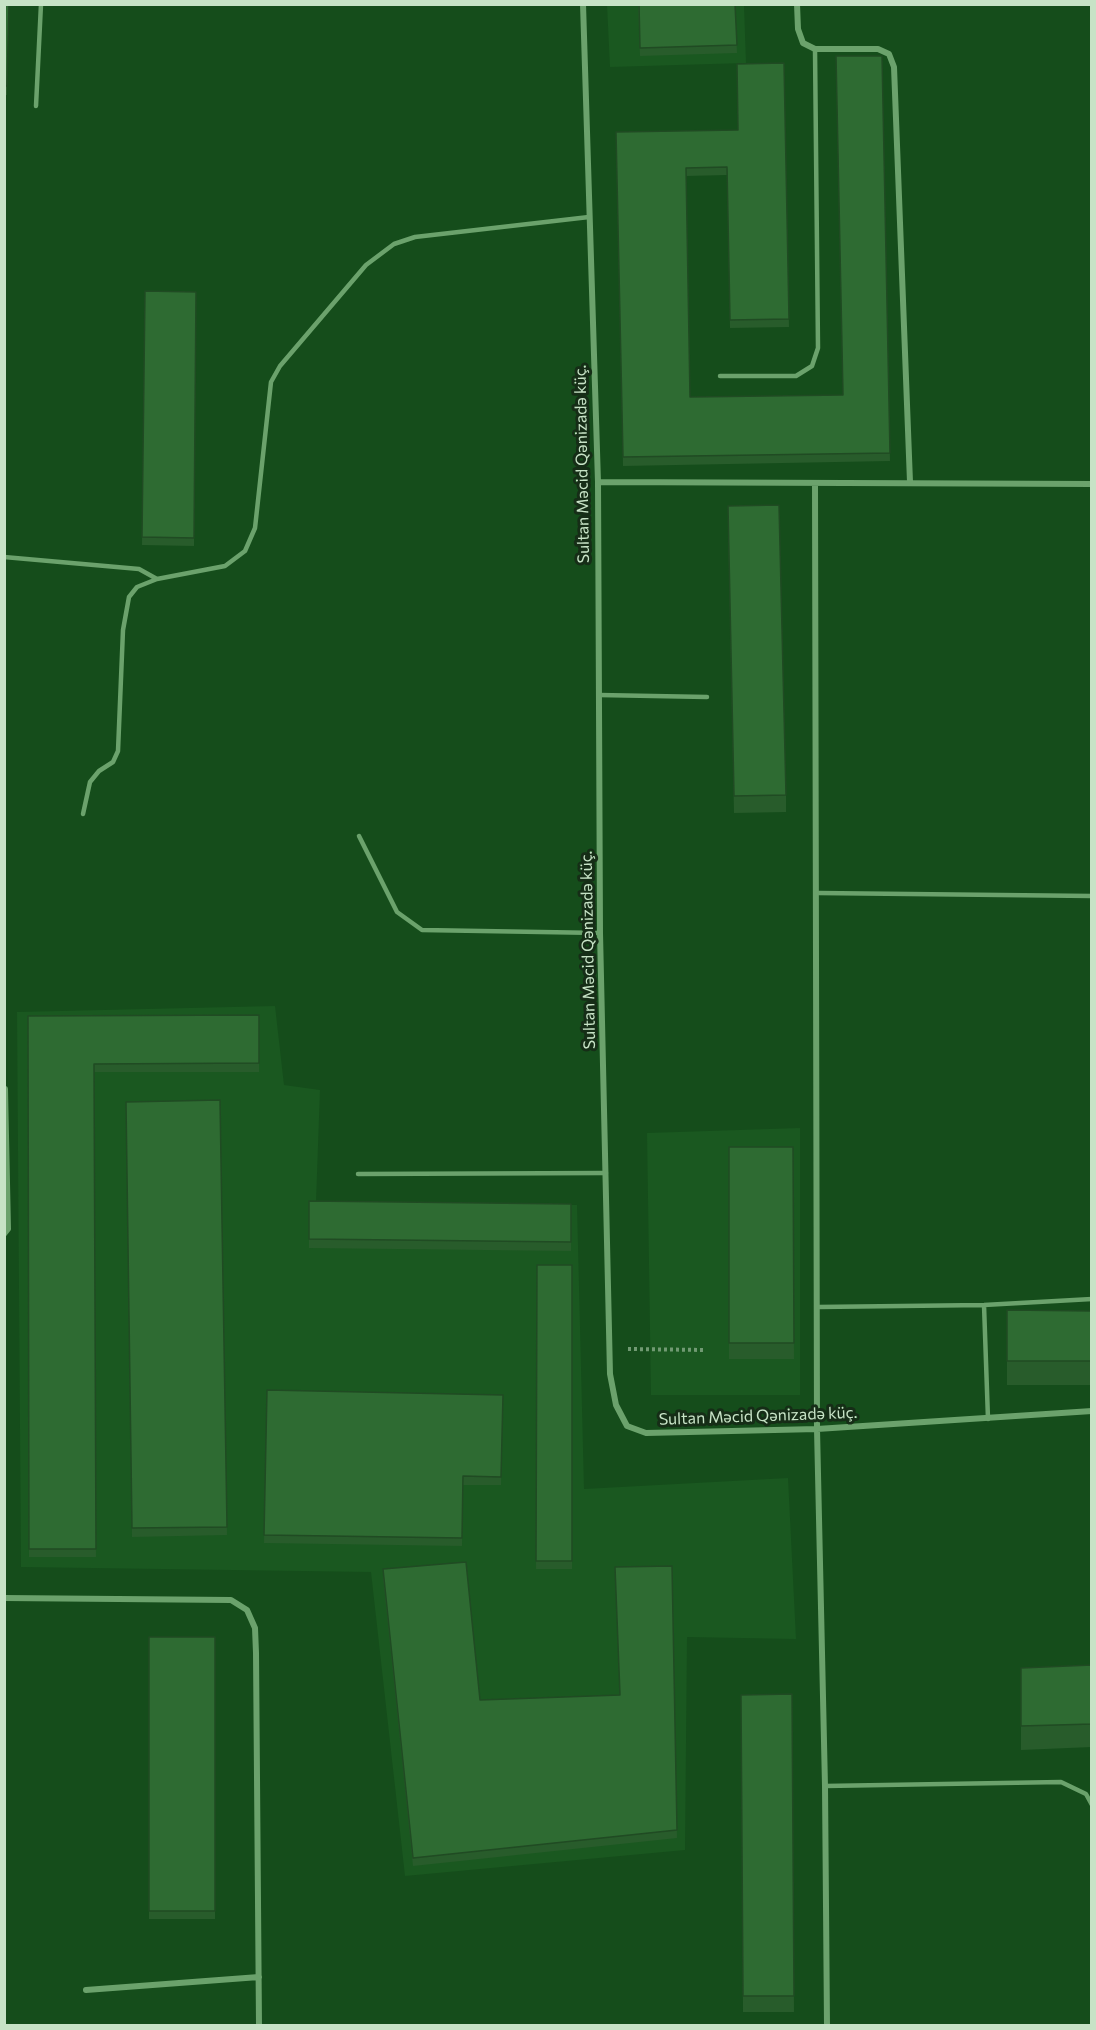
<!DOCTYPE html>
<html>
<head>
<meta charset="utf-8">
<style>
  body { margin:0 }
  #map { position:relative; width:1096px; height:2030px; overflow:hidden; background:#154d1b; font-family:Commissioner,sans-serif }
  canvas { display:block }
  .frame { position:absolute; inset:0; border:6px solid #c7e3c6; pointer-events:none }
</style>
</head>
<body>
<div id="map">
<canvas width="1096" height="2030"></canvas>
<div class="frame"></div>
</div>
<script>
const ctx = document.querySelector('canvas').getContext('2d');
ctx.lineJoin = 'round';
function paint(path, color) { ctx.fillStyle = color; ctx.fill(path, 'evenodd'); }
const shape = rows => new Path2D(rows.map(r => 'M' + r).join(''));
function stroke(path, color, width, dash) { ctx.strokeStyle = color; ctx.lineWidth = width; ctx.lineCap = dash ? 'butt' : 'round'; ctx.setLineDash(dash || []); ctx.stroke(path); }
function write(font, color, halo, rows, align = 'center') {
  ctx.font = font + ' Commissioner,sans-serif'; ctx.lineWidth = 6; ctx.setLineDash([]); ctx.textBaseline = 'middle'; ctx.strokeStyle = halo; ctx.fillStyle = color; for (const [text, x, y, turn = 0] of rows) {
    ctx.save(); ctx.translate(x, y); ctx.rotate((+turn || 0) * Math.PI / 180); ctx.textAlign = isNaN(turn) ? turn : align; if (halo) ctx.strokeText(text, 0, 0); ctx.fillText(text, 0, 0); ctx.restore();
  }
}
const built = shape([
  [607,5,744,5,746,63,610,67],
  [275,1006,284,1085,320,1090,316,1202,577,1205,584,1489,788,1478,796,1639,687,1637,685,1850,405,1876,371,1572,21,1567,17,1012],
  [800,1128,800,1395,651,1395,647,1133]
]);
const path = shape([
  [628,1349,706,1350]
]);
const lane = shape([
  [36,106,41,4],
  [720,376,796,376,812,366,818,348,815,49],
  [4,557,139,569,157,579],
  [599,695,707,697],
  [83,814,90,782,99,771,113,762,118,751,123,630,129,597,137,587,157,579,225,566,245,551,255,528,271,382,280,366,366,265,394,244,415,237,589,217],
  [359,836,397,912,422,930,600,933],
  [818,893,1092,896],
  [358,1174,606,1173],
  [984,1305,988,1419],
  [818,1307,984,1305,1092,1299],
  [825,1786,1061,1782,1086,1794,1092,1805]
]);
const street = shape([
  [583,4,598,482,600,933,610,1374,616,1405,627,1426,646,1433,817,1429,1092,1411],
  [797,4,798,29,803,43,815,49,878,49,889,54,894,67,910,482],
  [598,482,1092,484],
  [815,485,817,1429,825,1786,827,2026],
  [4,1234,8,1229,5,1089],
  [4,1598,231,1600,247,1610,255,1628,256,1653,259,2026],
  [86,1990,259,1977]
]);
const wall = shape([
  [4,4,9,4,7,95,4,95],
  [638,4,735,4,737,53,640,56],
  [882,56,890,461,623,466,616,132,738,130,784,63,789,327,730,328,727,175,686,176,690,397,843,395],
  [145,291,196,292,194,546,142,545],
  [728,522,786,795,786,812,734,813],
  [259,1015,259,1072,94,1072,96,1557,29,1557,28,1016],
  [220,1100,227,1535,132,1537,126,1102],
  [729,1147,793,1147,794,1359,729,1359],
  [309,1201,571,1204,571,1251,309,1248],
  [537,1265,572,1265,572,1569,536,1569],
  [1007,1310,1092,1311,1092,1385,1007,1385],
  [267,1390,503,1395,501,1485,463,1485,462,1546,264,1543],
  [672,1566,677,1838,413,1866,383,1577,383,1569,480,1700,620,1695],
  [149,1637,215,1637,215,1919,149,1919],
  [1092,1665,1092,1747,1021,1750,1021,1668],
  [792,1694,794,2012,743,2012,741,1695]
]);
const building = shape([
  [4,4,9,4,7,86,4,86,4,4],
  [639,4,735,4,737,45,640,48,639,4],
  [836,56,882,56,890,453,623,457,616,132,738,130,737,64,784,63,789,319,730,320,727,167,686,168,690,397,843,395,836,56],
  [145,291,196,292,194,538,142,537,145,291],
  [779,505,786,795,734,796,728,506,779,505],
  [259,1015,259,1063,94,1064,96,1549,29,1549,28,1016,259,1015],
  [220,1100,227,1527,132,1528,126,1102,220,1100],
  [729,1147,793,1147,794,1343,729,1343,729,1147],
  [309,1201,571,1204,571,1242,309,1239,309,1201],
  [537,1265,572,1265,572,1561,536,1561,537,1265],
  [1007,1310,1092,1311,1092,1361,1007,1361,1007,1310],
  [267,1390,503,1395,501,1477,463,1476,462,1538,264,1535,267,1390],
  [466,1562,480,1700,620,1695,615,1567,672,1566,677,1830,413,1858,383,1569,466,1562],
  [149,1637,215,1637,215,1911,149,1911,149,1637],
  [1092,1665,1092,1724,1021,1726,1021,1668,1092,1665],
  [792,1694,794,1996,743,1996,741,1695,792,1694]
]);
const streetNames = [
  ["Sultan Məcid Qənizadə küç.",582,464,-91],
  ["Sultan Məcid Qənizadə küç.",588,950,-91],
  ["Sultan Məcid Qənizadə küç.",758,1416,-2]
];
paint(built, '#1a5820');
stroke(path, '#719a73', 4, [3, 3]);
stroke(lane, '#6ba26c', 4.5);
stroke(street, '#6ba26c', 6);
paint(wall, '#285c2b');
paint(building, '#2e6b32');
stroke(building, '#204b23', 1.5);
write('16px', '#c7e3c6', '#162d17', streetNames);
</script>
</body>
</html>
